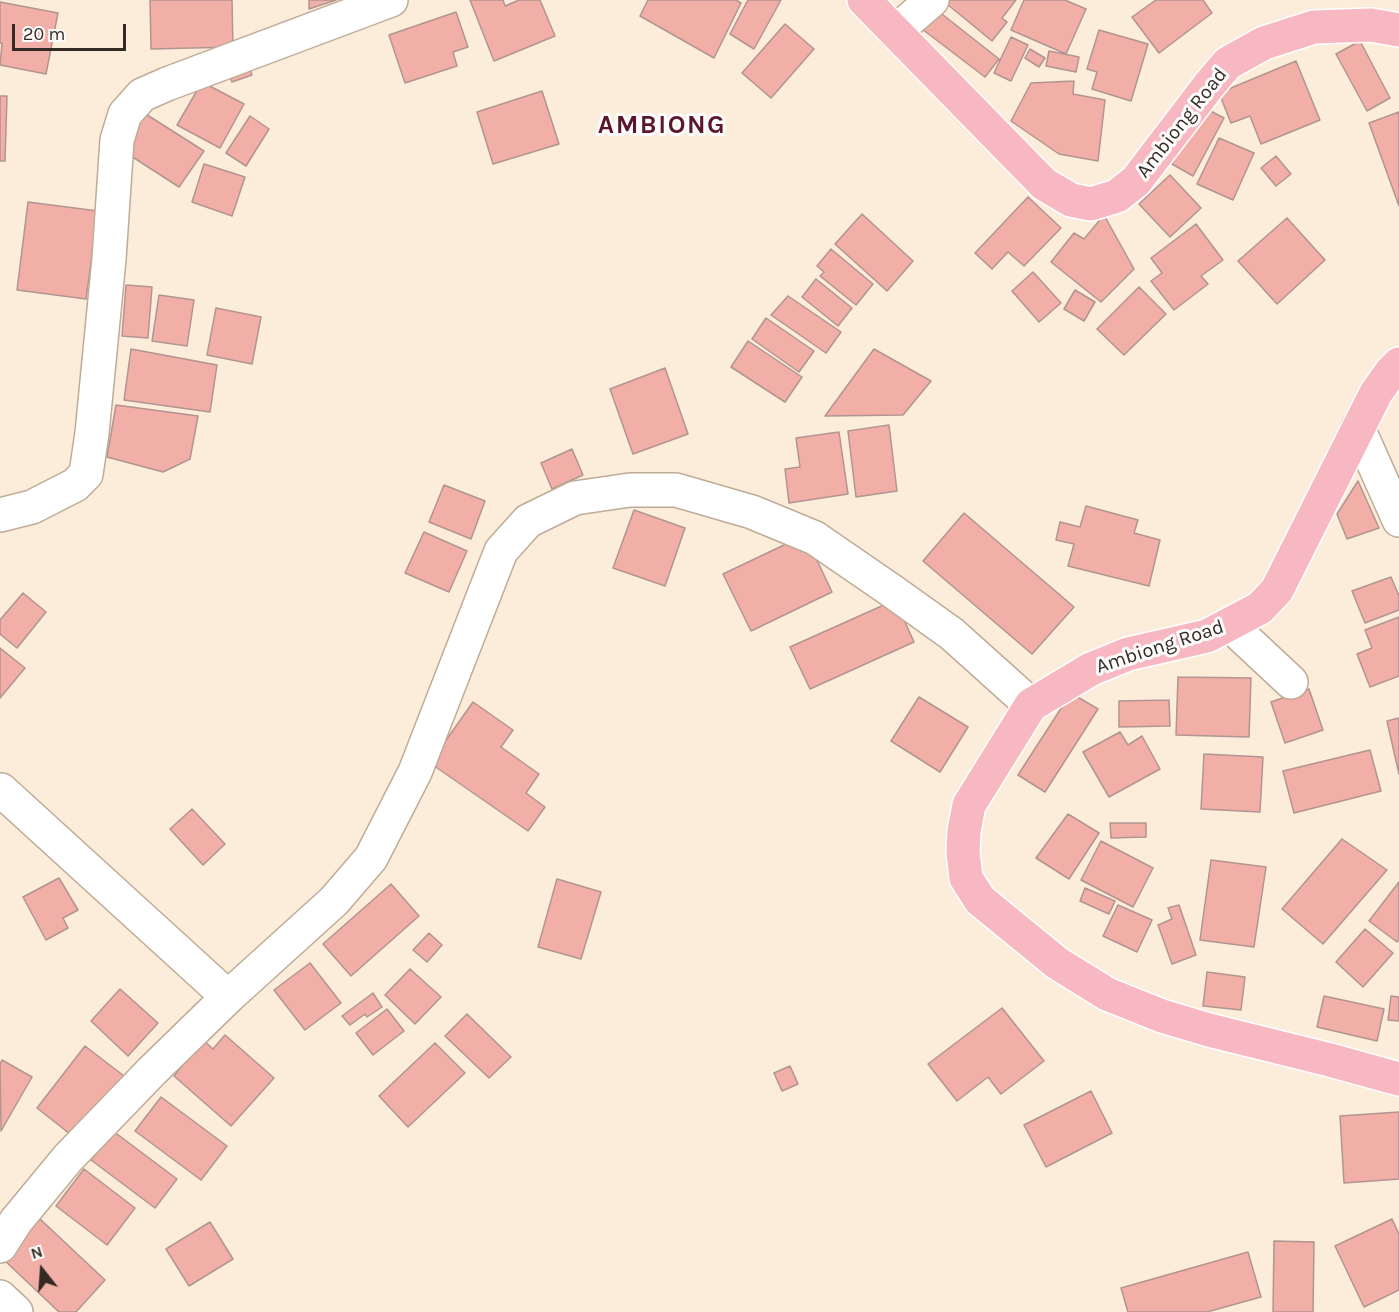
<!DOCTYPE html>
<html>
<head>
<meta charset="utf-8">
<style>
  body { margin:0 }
  #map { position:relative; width:1399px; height:1312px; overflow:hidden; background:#fcecda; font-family:Karla,sans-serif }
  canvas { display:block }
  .north { position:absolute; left:12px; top:1240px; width:60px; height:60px; -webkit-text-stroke:4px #fcfcfc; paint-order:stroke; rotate:343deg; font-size:16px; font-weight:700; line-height:24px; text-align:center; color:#332b23 }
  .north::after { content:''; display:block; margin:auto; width:21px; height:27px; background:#332b23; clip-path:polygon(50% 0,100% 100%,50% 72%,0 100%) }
  .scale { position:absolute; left:12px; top:24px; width:114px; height:27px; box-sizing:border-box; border:3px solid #332b23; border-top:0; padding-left:8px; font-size:18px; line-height:21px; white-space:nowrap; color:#332b23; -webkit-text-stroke:4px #fcfcfc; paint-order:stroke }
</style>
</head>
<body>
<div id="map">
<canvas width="1399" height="1312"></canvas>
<div class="north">N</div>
<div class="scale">20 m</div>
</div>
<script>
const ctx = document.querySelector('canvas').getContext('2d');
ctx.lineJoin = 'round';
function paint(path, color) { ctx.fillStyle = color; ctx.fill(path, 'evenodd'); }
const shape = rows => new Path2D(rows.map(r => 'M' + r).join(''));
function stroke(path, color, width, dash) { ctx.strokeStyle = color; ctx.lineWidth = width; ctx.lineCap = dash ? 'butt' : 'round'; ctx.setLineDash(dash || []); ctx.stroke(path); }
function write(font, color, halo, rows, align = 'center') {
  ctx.font = font + ' Karla,sans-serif'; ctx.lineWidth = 6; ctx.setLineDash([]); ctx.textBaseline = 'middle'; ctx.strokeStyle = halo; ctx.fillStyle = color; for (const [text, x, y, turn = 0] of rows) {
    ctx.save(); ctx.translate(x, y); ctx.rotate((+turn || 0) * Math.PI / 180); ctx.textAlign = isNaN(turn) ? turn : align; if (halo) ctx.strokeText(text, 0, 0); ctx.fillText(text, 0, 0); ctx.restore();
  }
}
const building = shape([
  [150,0,232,0,233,47,151,49,150,0],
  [309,0,336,0,309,9,309,0],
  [470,0,503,0,505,6,519,0,540,0,555,36,494,61,470,0],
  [648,0,736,0,741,3,714,58,640,16,648,0],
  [748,0,781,0,754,49,730,34,748,0],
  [950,0,1016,0,1002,18,1007,22,992,41,947,4,950,0],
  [1024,0,1065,0,1086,9,1066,54,1011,30,1024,0],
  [1156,0,1203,0,1212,13,1159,53,1132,17,1156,0],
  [0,2,58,13,46,74,0,65,2,43,0,43,0,2],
  [933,7,999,59,985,77,918,26,933,7],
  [456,12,468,47,453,52,457,66,405,83,389,35,456,12],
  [785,24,814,49,771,98,742,73,785,24],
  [1099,30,1148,44,1131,101,1092,89,1097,72,1087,69,1099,30],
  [1011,37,1028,45,1011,81,994,73,1011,37],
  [1360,41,1390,98,1367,111,1336,54,1360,41],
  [1030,49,1045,58,1039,67,1025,58,1030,49],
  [1049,51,1079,57,1076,72,1046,66,1049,51],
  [248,61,252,75,232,82,227,68,248,61],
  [1296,61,1320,120,1261,144,1250,116,1231,123,1219,93,1296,61],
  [1074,81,1073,94,1105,100,1098,161,1059,154,1011,121,1031,83,1074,81],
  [202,82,244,104,220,148,177,125,202,82],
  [542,91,559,144,493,164,477,112,542,91],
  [0,96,7,96,5,161,0,161,0,96],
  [1203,107,1224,118,1193,176,1172,164,1203,107],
  [141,111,204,151,179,187,131,156,132,127,141,111],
  [1399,112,1399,206,1369,123,1399,112],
  [250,116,269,129,246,166,226,153,250,116],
  [1219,138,1254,153,1233,200,1197,184,1219,138],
  [1276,156,1291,174,1276,186,1261,168,1276,156],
  [204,164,245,177,232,216,192,202,204,164],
  [1170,175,1201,208,1170,237,1139,204,1170,175],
  [1028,197,1061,228,1024,266,1008,252,992,269,975,253,1028,197],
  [28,202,98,211,86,299,17,290,28,202],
  [862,214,913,261,887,291,835,244,862,214],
  [1104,215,1134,269,1101,302,1051,262,1074,233,1084,239,1104,215],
  [1287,218,1325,260,1277,304,1238,261,1287,218],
  [1196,224,1223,260,1201,276,1208,284,1174,310,1151,281,1162,273,1151,258,1196,224],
  [831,249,873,284,856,305,820,276,824,272,817,266,831,249],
  [1033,272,1061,303,1039,322,1012,291,1033,272],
  [816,279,852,308,838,326,802,297,816,279],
  [126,285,152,287,148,338,122,336,126,285],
  [1139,287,1166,314,1124,355,1097,329,1139,287],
  [1075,290,1095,302,1084,321,1064,309,1075,290],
  [159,295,194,300,187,346,152,341,159,295],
  [788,296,841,332,826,353,771,315,788,296],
  [216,308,261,317,252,364,207,355,216,308],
  [766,318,814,351,799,372,752,339,766,318],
  [748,341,802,377,785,402,731,367,748,341],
  [131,349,217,365,210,412,124,400,131,349],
  [874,349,931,381,903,415,825,416,874,349],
  [665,368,688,434,633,454,610,389,665,368],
  [116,405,198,416,190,459,163,472,107,457,116,405],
  [889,425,897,491,856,497,848,431,889,425],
  [839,432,848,494,789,503,785,469,800,467,796,438,839,432],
  [572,449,583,475,552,489,541,463,572,449],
  [1358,481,1379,528,1347,539,1337,514,1358,481],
  [444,485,485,501,471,539,429,522,444,485],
  [1086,506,1138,520,1134,533,1160,540,1149,586,1068,566,1074,544,1056,540,1060,522,1080,527,1086,506],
  [634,510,685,528,665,586,613,568,634,510],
  [964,513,1074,607,1032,654,923,561,964,513],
  [424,532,467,551,449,592,405,573,424,532],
  [805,535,832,592,751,631,723,574,805,535],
  [1391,577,1399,596,1399,610,1365,623,1352,591,1391,577],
  [23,593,46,612,17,648,0,634,0,620,23,593],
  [895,600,914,642,810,689,790,647,895,600],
  [1399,617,1399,676,1370,687,1357,654,1372,648,1365,630,1399,617],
  [0,648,25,668,0,698,0,648],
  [1178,677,1251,678,1249,737,1176,735,1178,677],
  [1309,689,1323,730,1285,743,1271,702,1309,689],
  [1071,693,1098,709,1045,792,1018,775,1071,693],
  [919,697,968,727,940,772,891,741,919,697],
  [1169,700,1170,726,1119,727,1119,701,1169,700],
  [473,702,513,730,501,747,539,774,526,793,545,807,528,831,430,763,473,702],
  [1399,718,1399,774,1387,721,1399,718],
  [1120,732,1128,745,1142,736,1160,769,1109,797,1083,752,1120,732],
  [1370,750,1381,791,1294,813,1283,771,1370,750],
  [1204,754,1263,757,1260,812,1201,809,1204,754],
  [192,809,225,844,203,865,170,829,192,809],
  [1068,814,1099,833,1069,879,1036,858,1068,814],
  [1110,823,1146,823,1146,837,1111,838,1110,823],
  [1342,839,1387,870,1323,944,1282,909,1342,839],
  [1101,841,1153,868,1133,907,1081,880,1101,841],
  [1211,860,1266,867,1254,947,1200,940,1211,860],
  [59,878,78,910,63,918,68,928,46,940,23,897,59,878],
  [557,879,601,892,581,959,538,947,557,879],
  [1399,882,1399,939,1397,942,1369,921,1399,882],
  [391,884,419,916,351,976,323,944,391,884],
  [1085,888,1115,901,1109,914,1080,901,1085,888],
  [1118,905,1152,920,1137,952,1103,936,1118,905],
  [1179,905,1196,955,1172,964,1158,925,1172,919,1168,908,1179,905],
  [1365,929,1393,953,1363,987,1336,962,1365,929],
  [429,933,442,945,427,962,413,950,429,933],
  [310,963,341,1003,305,1030,274,990,310,963],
  [410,969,441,997,415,1024,385,995,410,969],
  [1207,972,1245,977,1241,1010,1203,1006,1207,972],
  [120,989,158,1023,128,1056,91,1021,120,989],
  [373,993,382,1007,367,1017,365,1014,350,1025,342,1016,373,993],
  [1324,996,1384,1009,1377,1041,1317,1027,1324,996],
  [1391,996,1399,997,1399,1021,1388,1020,1391,996],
  [1002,1008,1044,1061,1001,1094,988,1077,957,1101,928,1064,1002,1008],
  [387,1009,404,1031,373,1055,356,1033,387,1009],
  [467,1014,511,1057,489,1078,445,1036,467,1014],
  [225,1035,274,1078,231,1126,174,1076,202,1039,213,1049,225,1035],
  [435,1043,465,1073,408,1127,379,1096,435,1043],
  [85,1046,124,1076,75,1138,37,1108,85,1046],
  [2,1060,32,1077,1,1131,0,1064,2,1060],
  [790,1066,798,1084,782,1091,774,1073,790,1066],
  [1091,1091,1112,1133,1046,1167,1024,1125,1091,1091],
  [161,1097,227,1146,201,1180,135,1131,161,1097],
  [1399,1112,1399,1179,1344,1183,1340,1116,1399,1112],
  [113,1131,177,1179,155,1208,91,1160,113,1131],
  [84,1169,135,1208,107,1245,56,1206,84,1169],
  [40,1219,105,1280,76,1312,59,1312,3,1259,40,1219],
  [1392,1219,1399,1234,1399,1290,1364,1307,1335,1246,1392,1219],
  [210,1222,233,1259,189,1286,166,1249,210,1222],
  [1274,1241,1314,1242,1313,1312,1273,1312,1274,1241],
  [1248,1252,1261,1297,1207,1312,1128,1312,1121,1288,1248,1252]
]);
const minor = shape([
  [895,32,932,0],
  [1358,428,1399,520],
  [0,515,32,507,75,485,86,474,92,433,109,259,117,140,125,114,142,95,167,84,391,0],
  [1230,625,1291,682],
  [1,790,228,997],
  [0,1246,16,1221,68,1158,152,1071,228,997,334,901,371,858,415,772,501,551,528,521,575,498,630,490,676,490,752,512,815,538,892,591,952,634,1031,705],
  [0,1297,16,1312]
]);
const major = shape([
  [864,0,1044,184,1071,200,1091,204,1117,196,1136,181,1210,84,1228,63,1264,43,1314,27,1371,25,1399,30],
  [1399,364,1391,372,1376,393,1277,590,1260,608,1207,636,1128,654,1091,669,1031,705,969,805,964,831,963,852,966,878,980,900,1057,963,1107,994,1162,1016,1209,1030,1330,1060,1399,1079]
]);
const streetNames = [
  ["Ambiong Road",1182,123,-52],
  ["Ambiong Road",1160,647,-18]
];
const districtNames = [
  ["AMBIONG",662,126]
];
paint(building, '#f2afa7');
stroke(building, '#b29491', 1.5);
stroke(minor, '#bfac97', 36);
stroke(major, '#fff', 36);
stroke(minor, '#fff', 33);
stroke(major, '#f7b8c2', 33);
write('20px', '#332b23', '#fcfcfc', streetNames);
ctx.letterSpacing = '1.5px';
write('bold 26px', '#5b162b', '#fcfcfc', districtNames);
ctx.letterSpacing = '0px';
</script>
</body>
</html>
